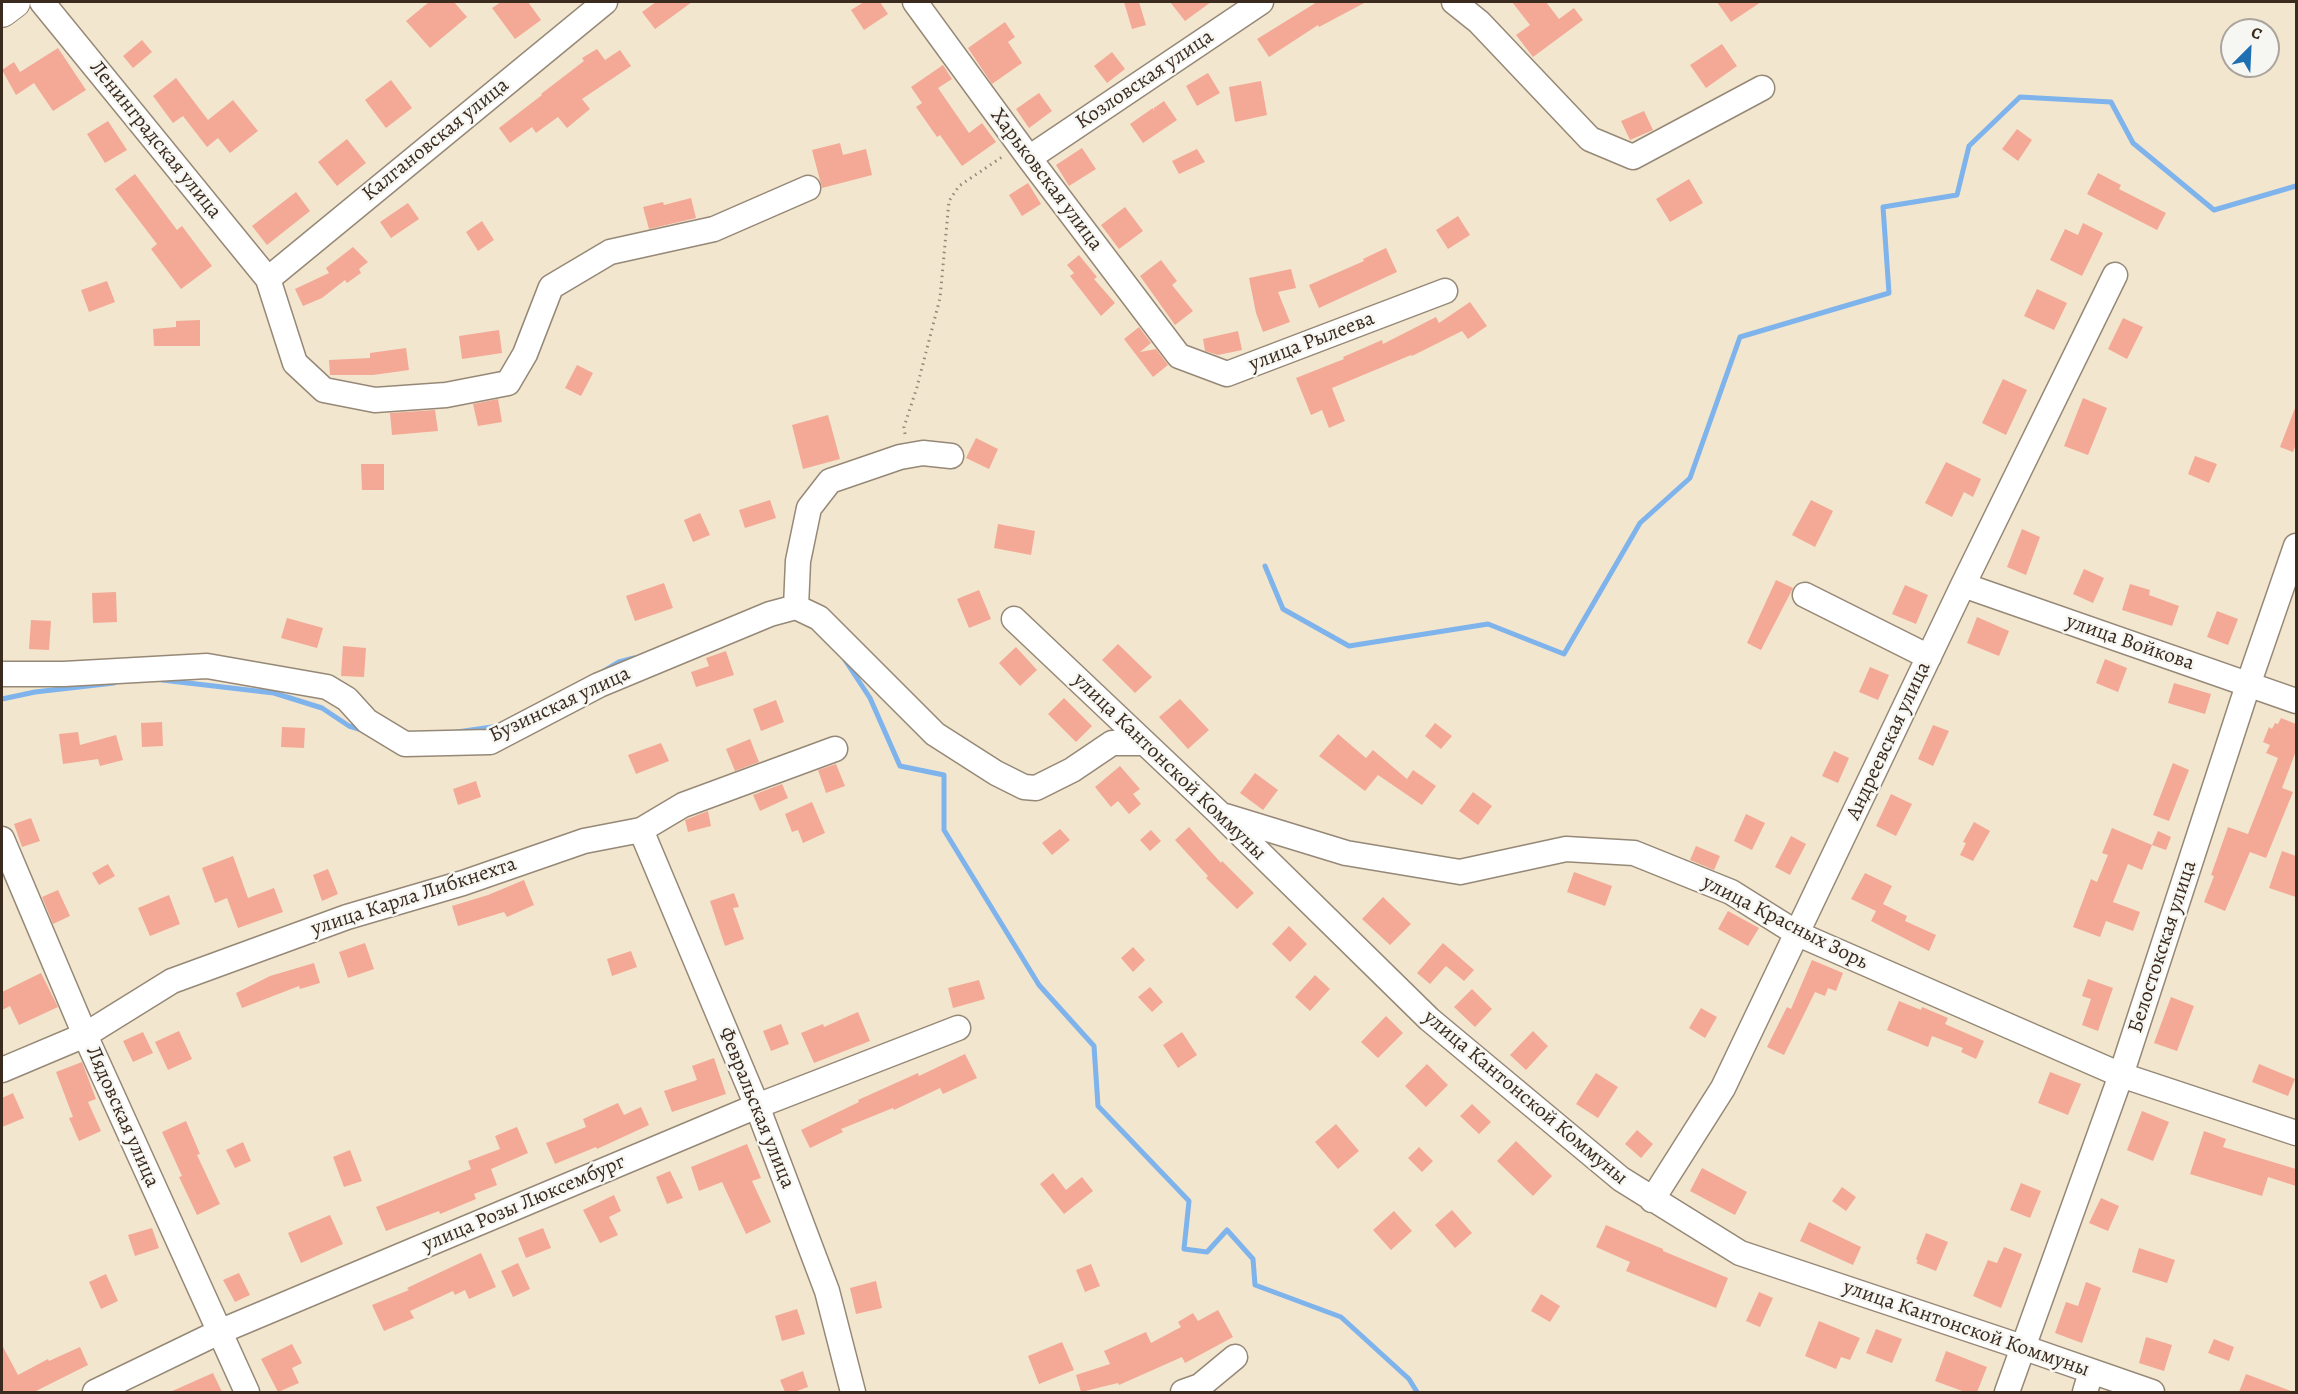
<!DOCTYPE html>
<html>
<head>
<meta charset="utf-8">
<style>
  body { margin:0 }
  #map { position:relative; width:2298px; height:1394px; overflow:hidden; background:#f2e6cf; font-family:Alegreya,serif }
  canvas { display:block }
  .frame { position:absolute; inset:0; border:3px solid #3b2a1e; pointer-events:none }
  .north { position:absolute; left:2220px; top:18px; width:60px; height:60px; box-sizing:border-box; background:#f6f6f2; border:2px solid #aba49d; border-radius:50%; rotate:24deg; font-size:16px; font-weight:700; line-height:24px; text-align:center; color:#3b2a1e }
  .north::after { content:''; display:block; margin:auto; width:21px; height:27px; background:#1f6fb2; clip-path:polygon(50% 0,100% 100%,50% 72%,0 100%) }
</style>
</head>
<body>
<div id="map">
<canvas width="2298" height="1394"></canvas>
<div class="frame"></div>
<div class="north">С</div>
</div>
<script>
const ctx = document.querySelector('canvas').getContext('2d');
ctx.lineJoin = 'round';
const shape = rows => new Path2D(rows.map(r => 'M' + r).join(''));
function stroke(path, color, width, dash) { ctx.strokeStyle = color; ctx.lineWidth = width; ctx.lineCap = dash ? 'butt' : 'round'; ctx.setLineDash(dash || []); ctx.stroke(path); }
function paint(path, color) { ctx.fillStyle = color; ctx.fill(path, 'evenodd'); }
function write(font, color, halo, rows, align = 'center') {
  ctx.font = font + ' Alegreya,serif'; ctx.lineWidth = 5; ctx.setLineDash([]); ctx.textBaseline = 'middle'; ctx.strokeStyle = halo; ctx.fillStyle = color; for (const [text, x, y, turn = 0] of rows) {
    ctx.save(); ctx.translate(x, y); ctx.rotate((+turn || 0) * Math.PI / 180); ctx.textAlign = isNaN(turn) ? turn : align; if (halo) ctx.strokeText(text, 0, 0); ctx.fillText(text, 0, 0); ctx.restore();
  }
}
const stream = shape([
  [1265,566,1283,609,1349,646,1488,624,1564,654,1640,523,1690,478,1740,337,1889,293,1883,207,1957,195,1969,146,2020,97,2111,102,2133,143,2214,210,2296,186],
  [845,660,870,698,900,766,944,775,944,830,1039,985,1094,1046,1098,1106,1189,1201,1184,1249,1207,1252,1227,1230,1253,1259,1255,1285,1341,1317,1409,1379,1417,1392],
  [604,671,619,662,634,658],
  [162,680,274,693,322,708,349,726,362,730],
  [2,699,35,692,114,683],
  [457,732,499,726]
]);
const building = shape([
  [429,2,454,2,467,17,430,48,406,21],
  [501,2,528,2,541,20,515,39,492,8],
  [656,2,692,2,655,29,642,12],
  [864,2,880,2,888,14,864,30,851,10],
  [1124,2,1139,2,1146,25,1132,29],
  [1170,2,1211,2,1185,21],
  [1317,2,1366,2,1319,27,1318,25,1269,57,1257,39],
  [1512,2,1546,2,1559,19,1574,8,1583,20,1533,57,1516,35,1530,25],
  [1717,2,1761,2,1731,22],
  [1005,22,1015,37,1008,42,1022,63,992,84,968,48],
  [142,40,152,52,133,68,123,56],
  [1722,44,1737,66,1706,88,1690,65],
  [58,48,86,90,53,111,34,83,16,95,2,70,14,62,20,72],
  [597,49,605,60,620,50,631,66,582,99,590,109,567,128,558,117,536,133,532,127,510,143,499,128,542,95,541,94,584,61,582,58],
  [1112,52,1125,69,1107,83,1094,66],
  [943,65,952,79,938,88,969,133,982,123,996,142,962,166,940,135,937,137,916,107,922,103,911,87],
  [1208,73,1220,93,1197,106,1186,86],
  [176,78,208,120,233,100,258,131,230,153,218,138,207,147,183,116,173,123,153,96],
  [391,80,412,108,386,128,365,100],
  [1261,81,1267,115,1235,122,1229,87],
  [1039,93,1052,111,1029,128,1016,109],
  [1164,101,1177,120,1143,143,1130,124,1153,108,1154,111,1154,108],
  [1644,111,1653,130,1630,140,1621,121],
  [108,121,127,150,105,163,87,134],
  [2017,129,2032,140,2018,161,2002,149],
  [347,139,366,163,337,186,318,162],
  [840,143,843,155,866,149,872,175,822,188,812,150],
  [1082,148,1096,169,1069,186,1056,165],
  [1197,149,1205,162,1179,174,1172,161],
  [2098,173,2121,185,2119,189,2166,213,2157,230,2087,194],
  [135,174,177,230,182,226,212,266,181,289,151,249,157,244,115,189],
  [1689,179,1703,203,1670,222,1656,199],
  [1028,183,1041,204,1022,216,1009,195],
  [296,192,310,211,267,245,252,226],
  [691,198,696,218,649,229,643,207,663,202,664,205],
  [408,203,419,219,391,238,380,222],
  [1125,207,1143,231,1119,249,1101,225],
  [1458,216,1470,235,1448,249,1436,230],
  [482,221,494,240,478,251,466,232],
  [2083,223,2103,233,2082,276,2050,260,2065,229,2078,235],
  [353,247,368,262,359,269,361,273,347,283,345,280,322,298,303,306,295,289,329,273,326,268],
  [1386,248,1397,272,1319,308,1309,285,1364,261,1363,259],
  [1079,255,1097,277,1094,279,1115,303,1101,316,1070,276,1074,273,1067,265],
  [1161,260,1177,281,1172,285,1193,311,1175,325,1140,276],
  [1291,269,1296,288,1278,292,1290,322,1263,332,1256,313,1249,278],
  [107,281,115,302,89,312,81,290],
  [2037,289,2067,303,2054,330,2024,316],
  [1470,302,1487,326,1468,339,1462,331,1412,356,1411,355,1332,388,1345,421,1329,428,1322,410,1311,415,1296,378,1344,359,1343,357,1382,340,1383,344,1436,317,1439,323],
  [2123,318,2143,327,2127,359,2108,349],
  [200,320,200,346,154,346,153,329,176,327,176,321],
  [1139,327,1151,343,1140,352,1156,349,1168,365,1153,377,1124,339],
  [499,330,502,353,462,359,459,336],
  [1238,331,1242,350,1218,355,1205,351,1203,339],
  [406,348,409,370,373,375,330,375,329,360,370,358,370,353],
  [577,365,593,373,581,396,565,388],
  [2003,379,2027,390,2006,435,1982,423],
  [2083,398,2107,408,2088,455,2064,446],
  [498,399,502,422,478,426,473,404],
  [2295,408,2296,444,2293,452,2280,447],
  [435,410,438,431,392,435,390,413],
  [828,415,840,459,803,469,792,425],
  [976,438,998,449,989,469,966,458],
  [2195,456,2217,464,2209,483,2188,474],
  [1946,462,1981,479,1973,497,1964,492,1952,517,1925,503],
  [361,464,384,464,384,490,362,490],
  [770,500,776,518,745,528,739,510],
  [1811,500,1833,511,1815,547,1792,535],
  [700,513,710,535,693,542,684,520],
  [998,524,1035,531,1031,555,994,548],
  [2022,529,2040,537,2026,575,2007,567],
  [2084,569,2104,578,2093,603,2073,594],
  [1776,580,1793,588,1761,650,1747,643],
  [664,583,673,608,635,621,626,596],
  [2130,584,2150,590,2149,595,2179,606,2172,626,2122,610],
  [1905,585,1928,595,1916,624,1892,614],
  [979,590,991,619,969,628,957,599],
  [116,592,117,622,93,623,92,593],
  [2217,611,2238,619,2228,645,2207,637],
  [1977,617,2009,631,1999,656,1967,643],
  [287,618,323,628,317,648,281,638],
  [31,620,51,621,49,650,29,649],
  [1118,644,1152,677,1135,693,1102,660],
  [343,646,366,648,364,677,341,676],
  [1016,647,1037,670,1020,686,999,663],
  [726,651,734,675,696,687,691,672,709,666,706,658],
  [2105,659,2127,668,2118,692,2096,683],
  [1870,667,1889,675,1878,700,1859,692],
  [2174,683,2211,694,2205,714,2168,703],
  [1064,698,1092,726,1076,742,1048,714],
  [1180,699,1209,730,1188,749,1159,717],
  [776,700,784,722,761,731,753,709],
  [2281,718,2296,724,2296,751,2282,788,2293,792,2266,858,2250,852,2225,911,2204,902,2214,876,2211,875,2228,827,2248,834,2278,758,2266,753,2270,745,2263,742,2269,727,2272,729,2275,723,2278,724],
  [162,722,163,746,142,747,141,723],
  [1435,723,1452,736,1441,749,1425,736],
  [1933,725,1949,731,1933,766,1918,759],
  [282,727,305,728,304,748,281,747],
  [78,732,80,745,116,735,123,760,100,766,98,759,63,764,59,734],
  [1338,734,1366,758,1373,750,1407,779,1413,770,1436,786,1422,805,1378,775,1365,791,1319,756],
  [750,739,759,762,735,771,726,749],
  [661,743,669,761,636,774,628,755],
  [1834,751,1849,758,1838,783,1822,776],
  [2173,763,2189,770,2169,821,2153,815],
  [836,764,845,786,826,793,818,770],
  [1120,766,1140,789,1133,794,1141,804,1129,814,1118,801,1111,807,1095,787],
  [1255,773,1278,790,1263,810,1240,793],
  [476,781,481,797,458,805,453,789],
  [782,784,788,798,760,811,753,795],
  [1473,792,1492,806,1478,825,1459,811],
  [1891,794,1912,804,1896,836,1876,826],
  [812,802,825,833,803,843,798,830,792,832,785,814],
  [708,811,711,826,688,832,685,820],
  [1746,814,1765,823,1752,850,1734,841],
  [31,818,40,841,22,847,14,824],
  [1974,822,1990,831,1973,861,1960,855,1966,843,1963,842],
  [1189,827,1221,863,1222,861,1254,893,1237,909,1206,878,1208,876,1175,840],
  [2112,828,2152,845,2142,870,2128,864,2113,902,2140,912,2133,931,2106,921,2100,937,2073,927,2091,879,2097,882,2108,855,2102,853],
  [1060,829,1070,840,1052,855,1042,843],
  [1151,830,1161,841,1150,851,1140,840],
  [2158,831,2171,837,2166,850,2152,845],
  [1791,836,1806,844,1790,875,1775,867],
  [1696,846,1720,856,1714,870,1690,860],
  [2282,851,2296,856,2296,897,2269,888],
  [233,856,248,898,274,888,283,912,238,928,227,898,215,903,202,868],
  [108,864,115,876,99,885,92,873],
  [328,869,338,894,322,901,313,875],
  [1574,872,1612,886,1605,906,1567,892],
  [1865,873,1892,886,1883,904,1907,916,1905,921,1936,935,1929,951,1871,921,1876,911,1851,899],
  [524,880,534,905,507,917,504,912,458,926,452,906,488,895],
  [58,890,70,916,53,924,42,897],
  [734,893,739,907,733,908,744,939,725,946,710,901],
  [169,895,180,924,150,936,138,908],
  [1383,897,1411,924,1390,945,1362,919],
  [1728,911,1759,928,1748,946,1718,929],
  [1289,926,1307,944,1290,962,1272,944],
  [365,943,374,969,348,978,339,952],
  [1443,943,1474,970,1464,981,1446,966,1430,984,1417,973],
  [1133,947,1145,960,1133,972,1121,958],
  [631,951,637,967,612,976,607,959],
  [1812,960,1843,973,1836,991,1828,988,1825,996,1815,992,1784,1055,1767,1047,1787,1007,1791,1009],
  [314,963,320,983,300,989,299,986,242,1008,236,993,270,976],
  [41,973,58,1007,19,1025,10,1006,2,1010,2,992],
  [1315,975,1330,989,1310,1011,1295,997],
  [2088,979,2113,988,2098,1031,2082,1025,2091,999,2082,996],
  [979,980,985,999,953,1008,948,988],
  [1150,987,1163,1002,1152,1012,1138,997],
  [1472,989,1492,1009,1475,1027,1454,1007],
  [2171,997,2194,1006,2177,1051,2154,1043],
  [1899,1001,1921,1010,1922,1007,1948,1018,1945,1024,1984,1041,1976,1059,1961,1052,1963,1048,1932,1036,1928,1047,1887,1030],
  [1701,1008,1717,1017,1705,1038,1689,1028],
  [858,1012,870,1041,814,1063,801,1033,823,1024,824,1027],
  [1386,1016,1403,1033,1378,1058,1361,1042],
  [781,1024,789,1044,771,1051,763,1031],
  [179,1031,192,1059,168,1070,155,1042],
  [1533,1031,1548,1046,1526,1070,1510,1055],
  [143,1032,153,1053,133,1062,123,1041],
  [1182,1032,1197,1055,1178,1068,1163,1045],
  [965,1054,977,1078,943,1094,940,1088,894,1110,893,1108,841,1129,843,1132,810,1148,801,1130,859,1102,858,1100,918,1073,919,1076],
  [714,1058,726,1094,672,1112,664,1091,697,1080,692,1066],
  [82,1062,96,1099,88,1102,101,1131,79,1141,69,1118,73,1117,56,1072],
  [1427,1064,1448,1085,1426,1107,1405,1086],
  [2259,1064,2295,1079,2288,1096,2252,1082],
  [2050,1072,2081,1084,2068,1115,2038,1103],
  [1596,1073,1618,1087,1598,1118,1576,1104],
  [13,1093,24,1118,2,1127,2,1098],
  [618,1103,624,1115,641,1107,649,1125,597,1149,596,1147,555,1164,546,1143,586,1127,583,1119],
  [1472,1104,1491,1122,1479,1134,1460,1116],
  [2142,1111,2169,1122,2153,1161,2127,1150],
  [186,1121,200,1154,197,1155,220,1204,197,1215,179,1177,182,1176,162,1132],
  [1336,1124,1359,1151,1338,1169,1315,1142],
  [517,1127,528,1153,491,1169,497,1185,474,1194,476,1199,440,1214,439,1211,386,1231,376,1207,471,1169,468,1161,500,1149,495,1136],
  [1637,1130,1653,1144,1641,1158,1625,1144],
  [2204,1131,2226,1139,2223,1147,2296,1169,2296,1186,2268,1177,2262,1196,2190,1174],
  [1516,1141,1552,1176,1533,1196,1497,1161],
  [243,1142,251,1161,235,1168,226,1150],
  [747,1144,761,1178,752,1181,771,1222,746,1234,722,1182,699,1191,691,1167],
  [1419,1147,1433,1161,1422,1172,1408,1158],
  [350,1150,362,1181,344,1187,333,1157],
  [1702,1168,1747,1192,1735,1215,1690,1191],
  [670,1171,683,1198,667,1204,656,1177],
  [1053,1173,1066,1190,1082,1177,1093,1191,1064,1214,1040,1184],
  [2021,1183,2041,1191,2030,1218,2010,1210],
  [1842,1187,1856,1197,1846,1211,1832,1201],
  [614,1195,621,1211,609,1217,618,1235,600,1243,583,1210],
  [2101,1198,2119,1206,2108,1231,2089,1223],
  [1452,1210,1472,1233,1455,1248,1435,1225],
  [1394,1211,1412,1231,1391,1250,1373,1230],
  [330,1215,343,1244,301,1263,288,1233],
  [1809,1222,1861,1247,1853,1265,1800,1241],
  [1606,1225,1663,1249,1663,1251,1728,1278,1716,1308,1626,1271,1630,1262,1596,1247],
  [152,1228,159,1248,135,1256,128,1235],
  [543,1228,551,1248,526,1258,518,1238],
  [1926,1233,1948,1242,1936,1271,1916,1263,1918,1261,1916,1259],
  [2004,1247,2022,1254,2001,1308,1973,1296,1988,1260,1997,1263],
  [2139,1248,2175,1260,2167,1283,2132,1272],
  [481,1253,496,1287,469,1299,465,1290,455,1295,453,1291,410,1311,414,1318,384,1331,372,1305,409,1290,407,1288],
  [518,1263,530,1289,513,1297,501,1271],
  [1091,1264,1100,1286,1085,1292,1076,1270],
  [239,1273,250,1295,235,1302,223,1280],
  [106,1274,118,1301,101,1309,89,1282],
  [876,1281,882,1308,856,1314,850,1288],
  [2086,1282,2101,1288,2082,1343,2055,1333,2066,1302,2078,1306],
  [1759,1292,1773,1298,1760,1327,1746,1321],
  [1541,1294,1560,1306,1550,1322,1531,1311],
  [797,1309,805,1334,782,1341,775,1316],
  [1218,1310,1233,1337,1185,1363,1182,1357,1119,1385,1118,1383,1081,1392,1076,1375,1110,1364,1104,1351,1146,1332,1151,1343,1181,1327,1178,1322,1193,1313,1198,1321],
  [1819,1321,1860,1338,1850,1360,1841,1357,1836,1369,1805,1356],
  [1876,1329,1902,1339,1892,1363,1866,1353],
  [2146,1337,2172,1345,2164,1371,2139,1363],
  [2214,1339,2234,1347,2229,1361,2208,1353],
  [1062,1342,1074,1370,1039,1384,1028,1356],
  [292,1344,302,1363,292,1368,299,1383,278,1392,261,1359],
  [2,1345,18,1375,48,1359,49,1361,80,1347,88,1365,34,1392,2,1392],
  [1946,1351,1987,1367,1977,1392,1965,1392,1935,1381],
  [803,1371,808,1387,794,1392,785,1392,780,1380],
  [213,1373,222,1392,170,1392],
  [2246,1374,2291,1391,2291,1392,2239,1392]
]);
const path = shape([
  [905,434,904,427,917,387,940,298,949,201,959,186,1002,157]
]);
const minor = shape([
  [42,2,268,279,295,363,324,390,375,400,446,395,508,383,525,354,551,287,610,252,714,229,808,188],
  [915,2,1029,158,1179,356,1227,374,1445,291],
  [1454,2,1479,22,1590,139,1633,157,1762,88],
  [1029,158,1261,2],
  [268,279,605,2],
  [1963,585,2296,701],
  [1805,595,1929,657],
  [796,607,819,618,935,734,996,773,1024,787,1036,788,1072,770,1112,743,1143,743],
  [796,607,798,561,809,508,830,481,900,457,923,453,951,456],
  [1014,619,1220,814,1429,1019,1621,1179,1740,1253,2022,1347,2152,1392],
  [2,674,64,674,207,666,327,687,347,699,367,721,405,744,490,742,599,685,770,614,796,607],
  [1225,816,1346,853,1460,872,1566,849,1634,853,1731,892,1798,934,2121,1075,2296,1133],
  [641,830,757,1106,827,1291,853,1392],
  [2,839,85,1035,247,1392],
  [2,1070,85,1035,172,981,347,917,463,883,584,841,641,830,683,805,835,749],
  [1652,1200,1723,1088,1963,585,2115,275],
  [95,1392,219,1332,757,1106,958,1028],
  [1183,1392,1200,1386,1235,1357],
  [2007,1392,2121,1075,2248,685,2296,546],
  [2085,1392,2091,1372]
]);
const major = shape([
  [2,11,14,2]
]);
const streetNames = [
  ["Козловская улица",1145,80,-34],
  ["Ленинградская улица",155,140,51],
  ["Калгановская улица",436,140,-39],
  ["Харьковская улица",1046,180,53],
  ["улица Рылеева",1312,342,-21],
  ["улица Войкова",2130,643,19],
  ["Бузинская улица",560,705,-25],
  ["Андреевская улица",1889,741,-65],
  ["улица Кантонской Коммуны",1169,767,44],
  ["улица Карла Либкнехта",414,897,-18],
  ["улица Красных Зорь",1785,923,27],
  ["Белостокская улица",2163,947,-72],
  ["улица Кантонской Коммуны",1525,1098,40],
  ["Февральская улица",756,1108,68],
  ["Лядовская улица",122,1117,66],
  ["улица Розы Люксембург",524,1204,-23],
  ["улица Кантонской Коммуны",1966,1329,19]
];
stroke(stream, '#7eb3ec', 5);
paint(building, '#f3a996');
stroke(minor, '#968876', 27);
stroke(major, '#968876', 34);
stroke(path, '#968876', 3, [1.5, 4.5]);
stroke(minor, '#fff', 24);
stroke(major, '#fff', 32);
write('21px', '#3b2a1e', '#f6f6f2', streetNames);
</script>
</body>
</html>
